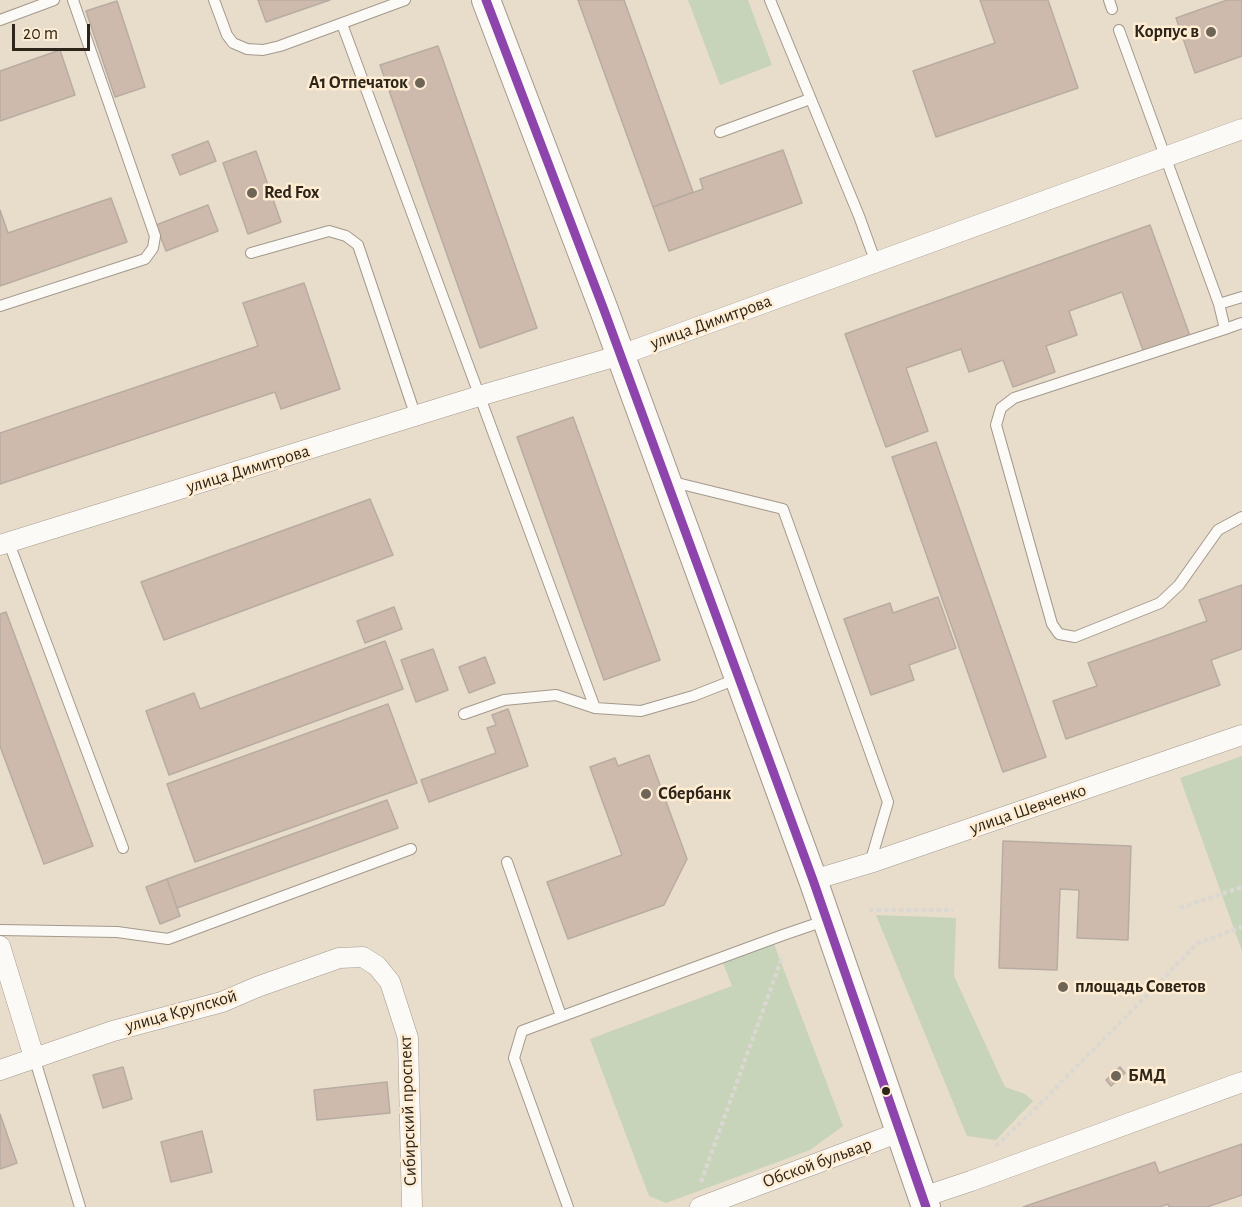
<!DOCTYPE html>
<html>
<head>
<meta charset="utf-8">
<style>
  body { margin:0 }
  #map { position:relative; width:1242px; height:1207px; overflow:hidden; background:#e8dccb; font-family:"Alegreya Sans",sans-serif }
  canvas { display:block }
  .scale { position:absolute; left:12px; top:24px; width:78px; height:27px; box-sizing:border-box; border:3px solid #2d2519; border-top:0; padding-left:8px; font-size:18px; line-height:21px; white-space:nowrap; color:#2d2519; -webkit-text-stroke:4px #feecd3; paint-order:stroke }
</style>
</head>
<body>
<div id="map">
<canvas width="1242" height="1207"></canvas>
<div class="scale">20 m</div>
</div>
<script>
const ctx = document.querySelector('canvas').getContext('2d');
ctx.lineJoin = 'round';
function paint(path, color) { ctx.fillStyle = color; ctx.fill(path, 'evenodd'); }
const shape = rows => new Path2D(rows.map(r => 'M' + r).join(''));
function stroke(path, color, width, dash) { ctx.strokeStyle = color; ctx.lineWidth = width; ctx.lineCap = dash ? 'butt' : 'round'; ctx.setLineDash(dash || []); ctx.stroke(path); }
function write(font, color, halo, rows, align = 'center') {
  ctx.font = font + ' "Alegreya Sans",sans-serif'; ctx.lineWidth = 5; ctx.setLineDash([]); ctx.textBaseline = 'middle'; ctx.strokeStyle = halo; ctx.fillStyle = color; for (const [text, x, y, turn = 0] of rows) {
    ctx.save(); ctx.translate(x, y); ctx.rotate((+turn || 0) * Math.PI / 180); ctx.textAlign = isNaN(turn) ? turn : align; if (halo) ctx.strokeText(text, 0, 0); ctx.fillText(text, 0, 0); ctx.restore();
  }
}
const green = shape([
  [688,0,748,0,772,65,720,85],
  [1242,756,1242,951,1180,778],
  [876,915,956,918,954,976,1005,1087,1025,1094,1033,1101,996,1140,967,1136],
  [774,944,843,1126,810,1150,666,1203,649,1196,590,1039,732,986,723,963]
]);
const building = shape([
  [258,0,330,0,266,22,258,0],
  [578,0,624,0,693,192,653,207,578,0],
  [980,0,1048,0,1078,88,936,137,913,71,995,43,980,0],
  [1227,0,1242,0,1242,56,1195,73,1176,18,1227,0],
  [117,1,145,87,115,97,86,11,117,1],
  [438,46,537,328,480,348,380,65,438,46],
  [60,50,75,95,0,121,0,71,60,50],
  [208,141,216,161,180,175,172,155,208,141],
  [783,150,802,203,669,251,653,207,703,189,700,179,783,150],
  [256,151,281,222,248,234,223,163,256,151],
  [111,198,127,242,0,286,0,210,8,233,111,198],
  [208,205,218,231,166,251,156,225,208,205],
  [1150,225,1190,336,1144,353,1122,292,1069,311,1077,335,1046,346,1055,372,1013,387,1003,360,969,372,961,349,906,368,928,431,886,447,845,334,1150,225],
  [304,283,340,389,281,409,275,392,0,484,0,433,258,346,243,303,304,283],
  [573,417,660,660,604,680,517,437,573,417],
  [936,442,1046,757,1003,772,892,457,936,442],
  [370,499,393,555,164,640,141,582,370,499],
  [1242,585,1242,649,1211,660,1220,685,1066,739,1053,701,1097,686,1088,663,1207,621,1199,600,1242,585],
  [938,597,956,648,909,665,914,680,871,695,844,619,890,603,893,613,938,597],
  [394,607,402,629,365,643,357,621,394,607],
  [6,612,93,846,44,864,0,746,0,614,6,612],
  [385,641,403,689,169,775,146,711,194,693,200,709,385,641],
  [433,649,448,690,416,702,401,660,433,649],
  [485,657,495,683,469,693,459,667,485,657],
  [388,704,417,783,195,862,167,784,388,704],
  [508,709,528,766,429,802,421,780,496,753,487,728,496,725,492,715,508,709],
  [649,755,687,859,664,905,568,939,547,882,622,855,590,767,615,758,618,766,649,755],
  [387,800,398,828,177,908,167,879,387,800],
  [1003,841,1131,846,1128,940,1077,938,1079,890,1060,889,1057,970,999,968,1003,841],
  [167,879,180,916,160,924,146,887,167,879],
  [123,1067,132,1099,103,1108,93,1075,123,1067],
  [1120,1067,1125,1073,1111,1086,1106,1080,1120,1067],
  [387,1082,390,1113,317,1120,314,1090,387,1082],
  [0,1114,17,1163,0,1169,0,1114],
  [202,1131,212,1172,171,1182,161,1142,202,1131],
  [1242,1144,1242,1195,1207,1207,1169,1207,1168,1204,1160,1207,1023,1207,1155,1162,1159,1173,1242,1144]
]);
const path = shape([
  [1180,908,1242,887],
  [869,910,953,910],
  [996,1146,1041,1103,1198,943,1242,927],
  [701,1182,783,955]
]);
const service = shape([
  [214,0,227,35,233,43,247,49,263,50,280,46,405,0],
  [770,0,859,216,876,263],
  [1109,0,1112,9],
  [0,20,54,0],
  [342,24,595,708],
  [1119,30,1219,304,1225,329,1242,323],
  [720,132,810,99],
  [251,253,329,231,346,236,358,245,416,417],
  [1219,304,1242,297],
  [0,306,145,259,153,248,155,236,73,0],
  [1225,329,1014,398,1001,408,996,425,1052,624,1059,634,1075,637,1160,603,1179,585,1218,530,1242,517],
  [669,481,783,509,888,802,870,863],
  [9,543,123,848],
  [464,714,504,700,556,695,595,708,641,711,693,696,739,678],
  [507,862,561,1016],
  [0,930,117,932,168,939,411,849],
  [34,1057,80,1207],
  [568,1207,514,1058,522,1031,783,935,827,920]
]);
const minor = shape([
  [0,545,479,396,621,355,1242,129],
  [813,880,870,863,1242,735],
  [0,946,34,1057],
  [0,1070,113,1031,222,1002,257,987,339,958,363,957,377,966,390,982,408,1038,412,1207],
  [923,1197,971,1181,1242,1082],
  [700,1207,900,1132]
]);
const secondary = shape([
  [486,0,604,310,813,880,926,1207]
]);
const bus1 = shape([
  [486,0,604,310,813,880,926,1207]
]);
const markers = [
  [1211,32,6,"#6e6557"],
  [420,83,6,"#6e6557"],
  [252,193,6,"#6e6557"],
  [646,794,6,"#6e6557"],
  [1063,987,6,"#6e6557"],
  [1116,1076,6,"#6e6557"],
  [886,1091,5,"#2d2519"]
];
const poiNames = [
  ["Корпус в",1199,32,"right"],
  ["А1 Отпечаток",408,83,"right"],
  ["Red Fox",264,193],
  ["Сбербанк",658,794],
  ["площадь Советов",1075,987],
  ["БМД",1128,1076]
];
const streetNames = [
  ["улица Димитрова",711,322,-20],
  ["улица Димитрова",248,469,-17],
  ["улица Шевченко",1028,809,-19],
  ["улица Крупской",181,1011,-16],
  ["Сибирский проспект",408,1111,-92],
  ["Обской бульвар",817,1163,-20]
];
paint(green, '#c7d4b9');
paint(building, '#cdbaad');
stroke(building, '#b8aca2', 1.5);
stroke(service, '#a3998c', 12);
stroke(minor, '#a3998c', 21);
stroke(secondary, '#a3998c', 30);
stroke(path, '#dbd8d3', 4, [4.5, 3]);
stroke(service, '#fcfaf7', 10);
stroke(minor, '#fcfaf7', 20);
stroke(secondary, '#fcfaf7', 28);
stroke(bus1, '#8e44ad', 9);
for (const [x, y, r, color] of markers) { const dot = new Path2D(); dot.arc(x, y, r, 0, 2 * Math.PI); ctx.fillStyle = color; ctx.fill(dot); stroke(dot, '#feecd3', 2); }
write('bold 18px', '#2d2519', '#feecd3', poiNames, 'left');
write('18px', '#2d2519', '#feecd3', streetNames);
</script>
</body>
</html>
